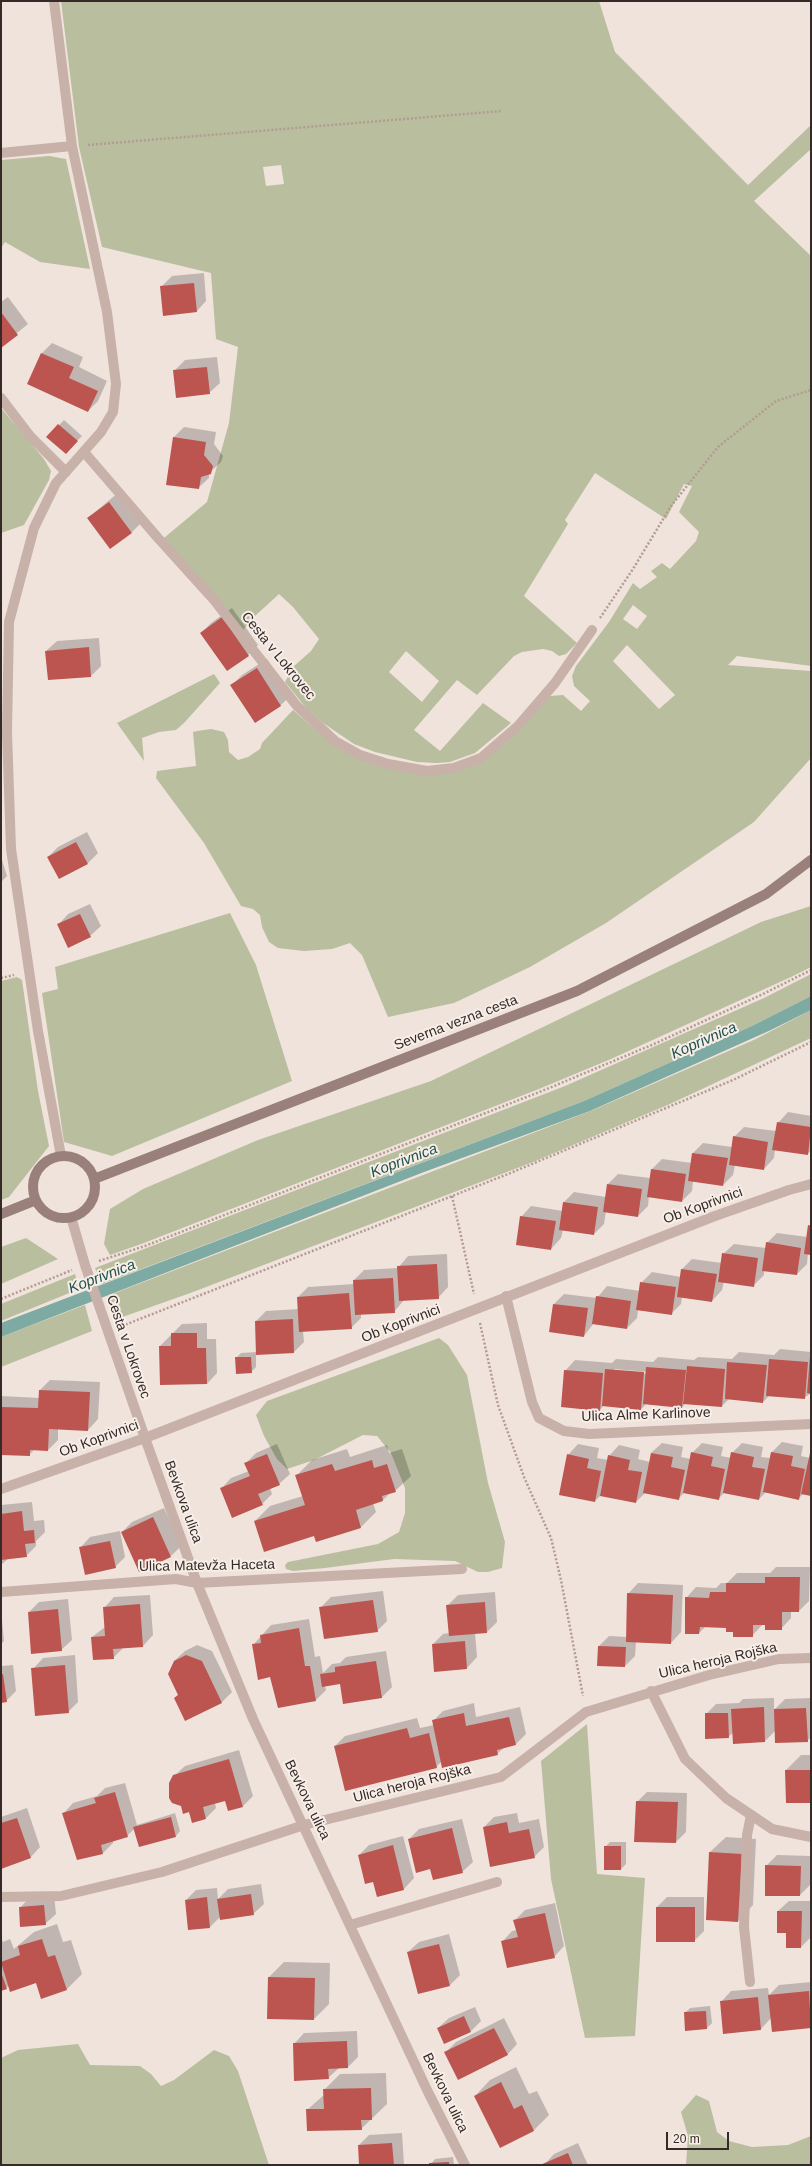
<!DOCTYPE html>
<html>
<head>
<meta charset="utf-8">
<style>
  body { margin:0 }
  #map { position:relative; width:812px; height:2166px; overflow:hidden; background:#f0e3dc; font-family:Arial,sans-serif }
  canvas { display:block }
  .frame { position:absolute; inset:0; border:2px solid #352a28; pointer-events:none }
  .scale { position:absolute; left:666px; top:2132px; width:63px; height:18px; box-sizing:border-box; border:2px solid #352a28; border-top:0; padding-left:5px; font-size:12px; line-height:14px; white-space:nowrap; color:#352a28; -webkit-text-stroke:3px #f8eee8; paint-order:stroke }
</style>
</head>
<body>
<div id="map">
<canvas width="812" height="2166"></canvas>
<div class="frame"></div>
<div class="scale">20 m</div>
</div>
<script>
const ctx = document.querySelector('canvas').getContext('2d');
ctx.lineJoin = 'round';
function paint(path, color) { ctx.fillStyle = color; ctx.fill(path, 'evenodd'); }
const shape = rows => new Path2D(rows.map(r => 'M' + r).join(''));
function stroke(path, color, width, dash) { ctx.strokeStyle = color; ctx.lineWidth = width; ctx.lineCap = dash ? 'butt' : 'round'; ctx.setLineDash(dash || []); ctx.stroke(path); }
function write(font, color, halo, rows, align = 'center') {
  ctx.font = font + ' Arial,sans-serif'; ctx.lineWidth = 4; ctx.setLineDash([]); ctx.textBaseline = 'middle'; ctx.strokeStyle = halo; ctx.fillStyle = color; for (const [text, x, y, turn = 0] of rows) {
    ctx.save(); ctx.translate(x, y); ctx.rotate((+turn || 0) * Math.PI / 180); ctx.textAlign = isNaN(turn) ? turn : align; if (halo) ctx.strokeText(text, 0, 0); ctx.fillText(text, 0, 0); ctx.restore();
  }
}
const green = shape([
  [61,1,599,1,615,52,748,185,811,125,811,149,754,201,811,256,811,666,737,656,728,665,811,671,811,758,754,822,606,923,530,967,454,1003,388,1017,362,955,350,943,332,949,304,951,278,948,269,942,262,927,260,915,253,909,241,906,204,843,156,778,157,771,196,766,193,732,197,731,211,729,224,732,228,740,229,752,238,760,248,757,260,749,262,743,293,710,331,743,422,773,481,762,507,742,550,696,563,695,581,711,590,701,574,686,572,676,576,666,609,622,633,583,640,589,657,577,651,571,662,563,670,569,696,541,699,532,679,512,692,486,684,484,666,519,595,473,565,520,568,524,524,596,577,643,566,654,559,656,552,651,543,649,522,652,514,656,477,695,457,680,414,730,440,751,483,703,511,723,475,753,450,762,436,763,417,762,375,752,354,744,323,723,307,709,285,682,293,667,311,651,319,639,293,607,279,594,255,616,243,630,164,538,207,502,229,423,238,347,216,339,211,273,102,247,79,147],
  [281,165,284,184,266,186,263,167],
  [633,605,647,616,637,629,623,619],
  [627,645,675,695,659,709,613,661],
  [406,651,439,681,422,702,389,672],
  [49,156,66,159,90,269,40,262,5,242,1,248,1,160],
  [1,408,44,459,51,471,49,480,24,525,1,533],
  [214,674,220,683,184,723,176,730,159,732,142,738,144,761,117,723],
  [811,906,811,967,791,977,611,1059,539,1089,144,1243,110,1255,104,1244,110,1209,143,1189,258,1140,431,1081,761,922],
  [230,913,256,965,292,1081,112,1156,64,1142,42,993,58,989,55,967],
  [811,974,811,996,750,1027,584,1101,102,1284,95,1268,565,1086,764,998],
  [17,977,22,980,38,1091,49,1146,9,1197,1,1200,1,981],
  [811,1010,811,1038,670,1104,533,1162,193,1292,114,1320,107,1296,593,1110,756,1039],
  [26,1238,58,1259,1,1284,1,1247],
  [75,1274,79,1289,1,1321,1,1304],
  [85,1305,92,1331,1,1367,1,1337],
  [439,1338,448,1345,467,1375,488,1483,505,1542,502,1568,488,1572,478,1572,455,1561,394,1559,325,1568,293,1571,286,1569,285,1565,288,1562,378,1544,399,1532,405,1513,405,1488,391,1453,377,1436,363,1435,314,1460,287,1469,277,1459,264,1436,256,1415,267,1401],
  [587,1724,597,1874,645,1878,635,2036,585,2038,551,1879,541,1761],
  [78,2044,90,2065,140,2066,151,2074,161,2086,174,2080,214,2050,229,2056,238,2071,269,2165,1,2165,1,2058,18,2050],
  [696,2095,709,2101,717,2132,729,2141,752,2147,788,2145,811,2136,811,2165,686,2165,688,2136,681,2112]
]);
const water = shape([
  [811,996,811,1010,771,1030,590,1111,424,1172,1,1337,1,1323,584,1101,752,1026]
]);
const shadow = shape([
  [204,273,206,301,196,312,161,287,172,276],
  [8,297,28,324,1,346,1,302],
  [52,343,83,357,79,367,107,381,98,401,88,411,28,383,42,353],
  [217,357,220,383,209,393,174,371,185,360],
  [64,420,82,436,70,448,48,437],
  [184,427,216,432,214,444,223,456,221,462,209,473,209,478,198,488,174,437],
  [119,492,142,522,132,532,88,518],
  [232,608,258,645,248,655,227,670,201,633,211,623],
  [99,638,101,666,91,676,46,651,57,641],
  [267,659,291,695,281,705,255,722,232,685,242,675],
  [87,832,98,853,88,863,48,857,58,847],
  [1,857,7,876,1,882],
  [90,904,101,926,90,936,58,925,68,914],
  [788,1112,811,1116,811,1151,807,1154,775,1149,774,1158,764,1169,735,1165,733,1175,723,1185,693,1181,692,1191,682,1201,649,1196,648,1206,638,1216,606,1211,604,1224,594,1234,563,1230,561,1238,551,1249,521,1217,531,1206,563,1211,564,1202,574,1192,606,1197,608,1184,618,1174,650,1178,652,1169,662,1159,692,1163,693,1153,703,1143,732,1147,734,1137,744,1127,776,1131,778,1123],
  [811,1223,811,1254,808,1253,807,1264,797,1274,764,1270,764,1275,753,1286,724,1281,722,1290,712,1301,682,1297,681,1304,671,1314,638,1310,637,1318,627,1328,594,1323,584,1336,554,1304,564,1294,597,1298,607,1286,640,1291,641,1283,652,1272,681,1277,682,1269,692,1259,722,1263,723,1254,734,1244,766,1248,767,1243,777,1233,807,1237,809,1226],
  [447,1254,448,1287,438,1298,404,1300,394,1312,361,1314,361,1318,351,1328,303,1331,304,1342,294,1352,256,1354,256,1367,251,1372,236,1358,241,1353,257,1352,256,1321,266,1311,299,1309,298,1297,308,1287,354,1284,354,1280,364,1270,398,1268,408,1256],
  [207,1323,207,1339,216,1339,217,1373,207,1384,160,1346,182,1324],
  [780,1349,811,1352,811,1393,804,1398,769,1396,763,1402,729,1399,722,1406,686,1403,682,1407,646,1404,641,1409,604,1405,600,1410,565,1371,575,1360,612,1363,616,1359,653,1362,658,1357,694,1360,698,1357,732,1359,739,1352,774,1355],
  [614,1369,649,1372,649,1374,614,1371],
  [50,1380,100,1382,98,1419,88,1430,58,1428,58,1440,48,1450,35,1449,29,1455,1,1454,1,1396,40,1398,40,1390],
  [782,1442,803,1446,801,1456,810,1458,811,1453,811,1495,804,1493,798,1499,766,1492,759,1499,725,1492,718,1499,685,1492,678,1499,645,1493,636,1502,601,1495,595,1501,568,1455,578,1444,599,1448,597,1458,608,1460,609,1456,619,1445,640,1450,638,1459,650,1462,651,1453,662,1443,683,1447,681,1457,691,1459,692,1453,702,1443,723,1447,721,1456,731,1458,732,1453,742,1443,763,1447,761,1457,770,1458,772,1452],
  [277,1444,290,1474,279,1484,270,1488,272,1494,262,1504,221,1489,231,1478,249,1471,246,1463,256,1453],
  [387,1445,389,1453,402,1449,411,1476,395,1491,390,1493,383,1500,373,1503,376,1512,361,1527,316,1541,314,1535,255,1521,270,1506,303,1496,296,1476,312,1460,347,1449,350,1457],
  [32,1502,34,1521,44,1520,45,1532,36,1541,36,1546,26,1556,9,1558,1,1565,1,1505],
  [164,1508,181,1546,171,1556,122,1532,132,1522],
  [120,1531,125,1557,115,1567,80,1548,90,1537],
  [776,1567,810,1567,809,1601,799,1611,791,1611,791,1618,781,1629,763,1624,752,1636,734,1632,727,1627,706,1626,699,1633,686,1598,696,1587,716,1588,721,1583,727,1583,737,1573,770,1573],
  [638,1583,683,1585,681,1632,671,1643,636,1642,635,1656,625,1666,599,1646,609,1636,627,1637,628,1594],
  [383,1591,387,1621,377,1631,320,1608,331,1597],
  [495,1592,497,1622,487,1632,475,1633,477,1657,467,1668,433,1644,443,1634,449,1633,447,1606,458,1595],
  [150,1595,153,1635,143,1646,123,1648,113,1658,92,1637,105,1627,104,1608,114,1597],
  [68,1599,72,1640,61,1650,32,1653,29,1612,39,1602],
  [1,1610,4,1641,1,1644],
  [309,1619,315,1657,320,1656,323,1673,332,1664,340,1663,346,1657,386,1651,392,1687,382,1697,340,1683,325,1686,326,1690,316,1700,270,1676,253,1645,271,1625],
  [197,1645,212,1651,232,1692,222,1702,185,1719,175,1698,179,1694,174,1661,185,1651],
  [75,1655,78,1702,68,1712,33,1669,43,1658],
  [13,1665,16,1691,6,1701,1,1702,1,1666],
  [774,1698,774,1710,785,1699,811,1698,811,1737,807,1741,776,1730,765,1741,734,1732,728,1737,706,1714,716,1704,739,1703,743,1699],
  [474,1703,476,1717,520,1707,526,1734,516,1744,505,1747,497,1754,442,1761,436,1767,335,1746,345,1736,417,1718,420,1728,434,1725,433,1721,443,1711],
  [239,1750,253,1796,243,1806,229,1810,226,1800,215,1803,216,1808,206,1818,193,1822,174,1776,185,1766],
  [801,1755,811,1755,811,1802,786,1770],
  [125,1783,137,1825,175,1813,180,1831,176,1836,134,1829,127,1836,113,1840,113,1843,103,1853,77,1859,63,1814,73,1803,97,1796,105,1788],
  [647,1792,687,1793,686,1832,676,1842,637,1802],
  [27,1808,40,1847,30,1858,1,1868,1,1817],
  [517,1813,519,1823,539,1819,544,1847,534,1857,484,1827,494,1817],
  [462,1819,473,1862,462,1872,431,1868,409,1839,419,1829],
  [403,1836,414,1878,404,1889,378,1895,374,1880,359,1855,369,1845],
  [726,1837,756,1839,753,1905,738,1921,710,1852],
  [610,1842,626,1842,626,1864,621,1869,605,1847],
  [777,1855,811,1856,810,1885,800,1895,766,1866],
  [261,1884,264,1904,253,1914,221,1916,210,1927,189,1929,186,1900,196,1890,217,1888,218,1899,228,1889],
  [54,1895,56,1914,45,1924,20,1908,30,1897],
  [667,1897,704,1897,704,1931,694,1941,657,1907],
  [789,1901,811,1901,811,1937,801,1947,787,1932,778,1932,778,1911],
  [555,1903,564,1946,554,1957,502,1942,512,1931,517,1930,515,1920,525,1910],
  [57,1924,63,1942,71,1940,82,1974,67,1989,37,1982,9,1986,1,1990,1,1936,3,1942,10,1939,14,1949,34,1932],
  [449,1934,460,1975,450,1985,419,1993,408,1952,419,1942],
  [284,1962,330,1963,329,2004,314,2019,268,2018,269,1977],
  [811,1982,811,2027,773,2031,771,2018,761,2029,724,2032,721,2002,731,1991,768,1988,769,1995,779,1985],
  [710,2006,712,2023,707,2028,686,2030,685,2013,690,2008],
  [475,2007,481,2021,471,2031,438,2028,449,2018],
  [504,2018,517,2044,507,2055,446,2052,456,2042],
  [357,2031,358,2057,348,2067,339,2068,328,2078,294,2044,304,2033],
  [516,2067,529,2094,537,2091,549,2115,534,2130,500,2147,475,2096,490,2080],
  [386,2073,387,2104,361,2129,307,2110,325,2094,324,2090,340,2074],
  [402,2133,404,2165,360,2165,359,2145,369,2135],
  [578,2143,588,2165,544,2165,554,2154],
  [453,2157,454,2165,430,2165,435,2159]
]);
const building = shape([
  [194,283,197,312,163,316,160,286],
  [1,312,18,335,1,348],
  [41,353,74,367,69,378,98,391,88,412,27,384],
  [207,367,210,394,176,398,173,370],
  [58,424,78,441,66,454,46,437],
  [173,437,206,442,204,455,213,466,211,474,201,477,199,489,166,485],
  [109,502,132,533,110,549,87,518],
  [222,617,249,656,227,671,200,633],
  [89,647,91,677,48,680,45,651],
  [257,668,281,706,255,723,230,685],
  [76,842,88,864,59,879,47,857],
  [80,914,91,937,68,948,57,924],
  [777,1122,811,1127,808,1155,772,1150],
  [733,1136,768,1142,764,1170,729,1165],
  [692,1153,728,1158,723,1186,688,1181],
  [651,1169,686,1174,682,1202,647,1197],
  [607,1184,642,1189,638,1217,603,1212],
  [563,1202,598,1207,594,1235,559,1230],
  [520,1216,556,1221,551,1250,516,1245],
  [808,1225,811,1226,811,1255,804,1254],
  [766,1242,801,1248,797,1275,762,1271],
  [722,1253,758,1258,754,1287,718,1282],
  [437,1264,439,1299,399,1301,397,1266],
  [681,1269,717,1274,712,1302,677,1297],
  [393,1278,395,1313,355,1315,353,1280],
  [640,1282,676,1287,672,1315,636,1310],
  [349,1293,352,1329,299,1332,297,1297],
  [596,1296,631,1301,627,1329,592,1324],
  [553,1304,588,1308,584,1337,549,1332],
  [293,1319,294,1353,256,1355,255,1321],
  [171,1333,197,1333,197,1348,206,1348,207,1384,160,1385,159,1346,171,1346],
  [810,1356,811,1356,811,1394,807,1393],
  [235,1357,251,1357,252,1373,236,1374],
  [769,1359,808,1362,805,1399,766,1396],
  [727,1362,767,1365,763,1403,725,1399],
  [687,1366,725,1369,722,1407,683,1404],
  [646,1367,686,1370,682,1408,643,1404],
  [605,1369,644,1372,641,1410,602,1406],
  [564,1370,603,1373,600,1411,561,1407],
  [39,1390,90,1392,88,1431,49,1429,48,1451,30,1450,30,1456,1,1455,1,1407,38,1408],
  [691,1452,713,1457,711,1466,725,1469,719,1500,683,1493],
  [731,1452,754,1457,752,1467,765,1469,759,1500,723,1493],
  [771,1452,793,1456,791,1466,805,1469,799,1500,763,1492],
  [651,1453,673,1457,671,1467,685,1470,679,1500,643,1493],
  [810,1453,811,1453,811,1496,801,1494],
  [267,1454,280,1485,258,1494,263,1505,232,1518,220,1488,250,1476,244,1463],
  [567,1454,589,1459,587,1468,601,1471,595,1502,559,1495],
  [608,1455,630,1460,628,1470,642,1472,636,1503,600,1496],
  [372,1460,374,1468,387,1464,396,1492,382,1496,383,1501,356,1510,361,1528,316,1542,314,1536,264,1552,254,1521,305,1505,295,1475,332,1464,335,1471],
  [22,1511,24,1531,34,1530,35,1543,25,1544,27,1557,1,1560,1,1514],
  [153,1517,171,1557,139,1572,121,1532],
  [110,1541,116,1568,85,1575,79,1547],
  [765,1577,800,1577,799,1612,782,1612,782,1630,765,1630,765,1625,753,1625,753,1637,733,1637,733,1632,726,1632,726,1628,700,1627,699,1634,685,1634,685,1597,709,1598,710,1592,726,1592,726,1583,765,1583],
  [627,1593,673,1595,671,1644,626,1642],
  [373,1600,378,1632,324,1639,319,1607],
  [485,1602,487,1633,449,1636,446,1605],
  [140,1604,143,1647,113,1649,114,1659,93,1660,91,1637,105,1636,103,1607],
  [58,1609,62,1651,31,1654,28,1612],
  [299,1628,305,1666,310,1666,316,1701,278,1708,270,1677,258,1680,252,1644,261,1643,260,1635],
  [465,1641,467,1669,434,1672,432,1644],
  [598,1646,626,1647,625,1667,597,1666],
  [186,1655,202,1661,222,1703,185,1721,174,1698,178,1695,168,1674,174,1661],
  [376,1661,382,1698,343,1704,340,1684,322,1687,320,1674,335,1672,335,1667],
  [65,1665,69,1713,35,1716,31,1668],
  [3,1674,7,1702,1,1703,1,1675],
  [764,1707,765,1742,733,1744,731,1709],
  [806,1708,808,1742,775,1743,774,1709],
  [464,1713,466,1726,509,1717,516,1745,497,1750,498,1755,442,1768,432,1720],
  [705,1713,728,1713,729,1738,705,1739],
  [407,1728,410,1738,429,1733,437,1768,345,1791,334,1746],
  [229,1759,243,1807,228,1811,225,1801,203,1807,206,1819,192,1823,189,1812,183,1814,181,1806,172,1803,169,1798,169,1783,173,1775],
  [785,1770,811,1770,811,1803,786,1803],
  [115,1792,128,1837,101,1845,103,1854,77,1860,62,1813,96,1803,94,1798],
  [636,1801,678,1802,676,1843,634,1842],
  [171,1817,176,1837,139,1847,133,1827],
  [17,1818,31,1858,1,1869,1,1823],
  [507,1822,509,1833,529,1829,535,1858,490,1867,483,1827],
  [452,1828,463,1873,433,1880,430,1869,416,1873,408,1839],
  [393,1845,404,1890,377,1897,373,1882,365,1884,358,1855],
  [604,1846,621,1846,621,1870,604,1870],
  [709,1852,742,1854,738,1922,706,1920],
  [765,1865,801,1866,800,1896,765,1896],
  [251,1894,254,1915,220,1920,217,1899],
  [207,1897,210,1928,188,1930,185,1900],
  [44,1905,46,1925,20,1927,19,1907],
  [656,1907,695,1907,695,1942,656,1942],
  [777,1911,802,1911,801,1948,786,1948,786,1933,777,1933],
  [545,1913,555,1958,507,1968,501,1941,518,1937,513,1920],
  [42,1939,48,1957,55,1955,67,1990,41,1999,36,1983,10,1992,1,1962,20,1955,18,1946],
  [439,1944,450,1986,418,1994,407,1952],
  [1,1972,7,1989,1,1991],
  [268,1977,315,1978,314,2020,267,2019],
  [809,1991,811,2028,772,2032,768,1995],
  [758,1997,761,2030,723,2034,720,2001],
  [706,2011,707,2029,685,2031,684,2012],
  [464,2016,471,2032,444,2044,437,2028],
  [494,2028,508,2055,458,2080,444,2052],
  [347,2041,348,2068,328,2069,329,2079,294,2081,293,2043],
  [501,2082,514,2109,522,2105,534,2131,500,2148,474,2096],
  [371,2088,372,2120,361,2120,362,2130,307,2131,306,2109,324,2109,323,2089],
  [392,2143,394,2165,359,2165,358,2145],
  [568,2153,573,2165,540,2165],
  [449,2162,449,2165,429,2165,429,2163]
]);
const path = shape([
  [88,145,502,111],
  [600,618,633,569,671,506,718,447,776,401,811,390],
  [1,978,14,975],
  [452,1196,474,1294],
  [99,1261,145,1246,542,1091,654,1044,763,994,811,970],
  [1,1299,72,1270],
  [480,1323,498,1405,524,1477,551,1538,561,1580,583,1696],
  [122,1326,508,1174,733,1080,811,1042]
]);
const lane = shape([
  [1,398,30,436,66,472],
  [350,1925,497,1882],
  [750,1982,744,1927,747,1835,751,1815]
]);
const street = shape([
  [54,1,72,146,107,312,116,384,113,412,101,432,56,483,34,528,9,622,7,732,11,849,38,1031,61,1156],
  [1,153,72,146],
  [84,452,158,538,214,600,297,706,335,741,360,755,388,764,427,771,454,768,481,758,518,726,555,683,592,630],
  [71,1217,85,1265,145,1438,197,1583,253,1719,428,2092,465,2165],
  [506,1296,532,1402,539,1418,564,1431,589,1434,811,1424],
  [1,1489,145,1438,715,1216,789,1190,811,1184],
  [1,1592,176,1579,197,1583,462,1569],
  [651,1691,685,1759,726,1798,772,1829,811,1837],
  [1,1897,61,1896,162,1872,304,1825,501,1777,586,1712,709,1675,779,1659,811,1658]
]);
const secondary = shape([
  '33 1187a31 31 0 1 1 62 0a31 31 0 1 1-62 0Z',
  [94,1179,577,991,766,894,811,860],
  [1,1214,36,1200]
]);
const streetNames = [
  ["Cesta v Lokrovec",278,656,51],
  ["Severna vezna cesta",456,1023,-21],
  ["Ob Koprivnici",703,1206,-20],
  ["Ob Koprivnici",401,1324,-21],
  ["Cesta v Lokrovec",128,1347,71],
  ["Ulica Alme Karlinove",646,1415,-2],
  ["Ob Koprivnici",99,1439,-20],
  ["Bevkova ulica",183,1502,70],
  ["Ulica Matevža Haceta",207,1566,-1],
  ["Ulica heroja Rojška",718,1661,-13],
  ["Ulica heroja Rojška",412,1784,-14],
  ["Bevkova ulica",307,1800,64],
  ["Bevkova ulica",445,2093,64]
];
const waterNames = [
  ["Koprivnica",704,1041,-24],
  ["Koprivnica",404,1161,-21],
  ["Koprivnica",102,1277,-21]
];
paint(green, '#b9be9e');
paint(water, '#7eaaa4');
paint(shadow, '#0003');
paint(building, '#bc544f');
stroke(path, '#b39b94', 2.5, [2, 2]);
stroke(lane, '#c7b1a9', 10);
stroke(street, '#c7b1a9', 10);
stroke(secondary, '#9a807b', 10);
write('14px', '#352a28', '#f8eee8', streetNames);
write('italic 15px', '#22534d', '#f8eee8', waterNames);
</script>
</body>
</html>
